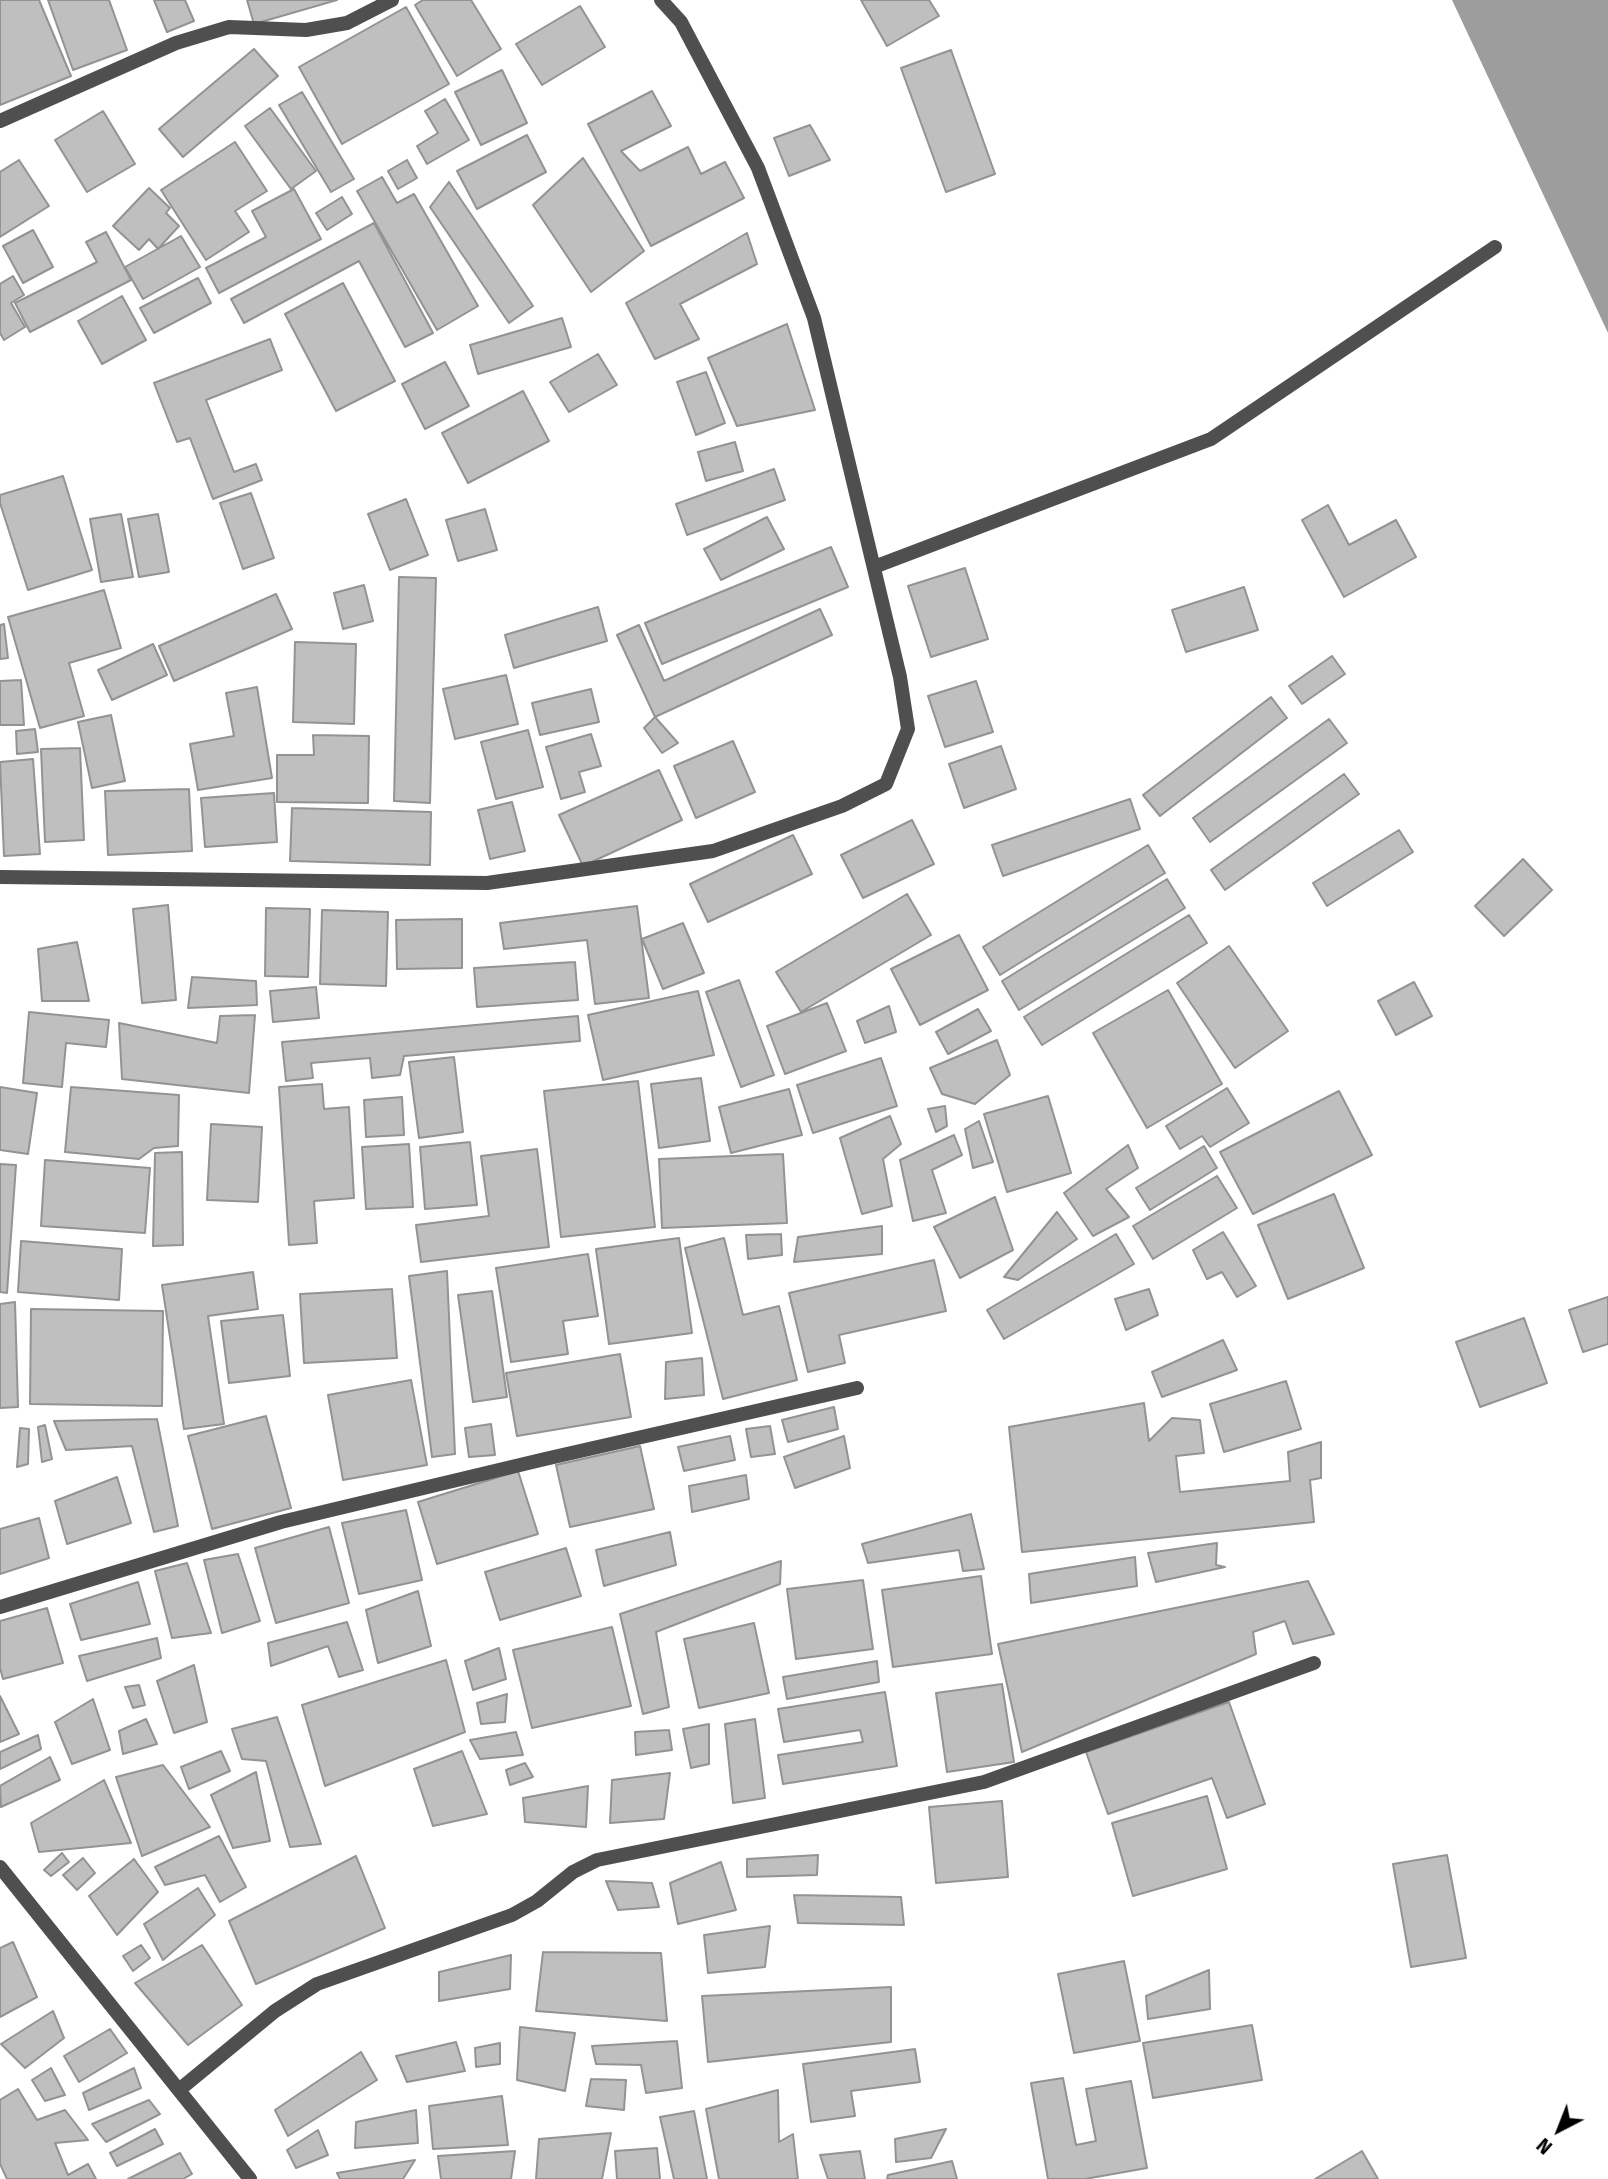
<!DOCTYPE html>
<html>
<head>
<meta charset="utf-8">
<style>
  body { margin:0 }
  #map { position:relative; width:1608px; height:2179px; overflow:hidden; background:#fff; font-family:"Fira Sans",sans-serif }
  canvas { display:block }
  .north { position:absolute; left:1524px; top:2095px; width:70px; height:70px; -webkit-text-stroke:5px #fff; paint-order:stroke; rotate:222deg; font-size:19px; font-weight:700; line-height:28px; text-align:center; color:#000 }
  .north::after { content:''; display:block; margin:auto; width:24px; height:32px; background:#000; clip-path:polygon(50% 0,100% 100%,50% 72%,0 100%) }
</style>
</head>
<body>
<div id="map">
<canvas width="1608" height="2179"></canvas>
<div class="north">N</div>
</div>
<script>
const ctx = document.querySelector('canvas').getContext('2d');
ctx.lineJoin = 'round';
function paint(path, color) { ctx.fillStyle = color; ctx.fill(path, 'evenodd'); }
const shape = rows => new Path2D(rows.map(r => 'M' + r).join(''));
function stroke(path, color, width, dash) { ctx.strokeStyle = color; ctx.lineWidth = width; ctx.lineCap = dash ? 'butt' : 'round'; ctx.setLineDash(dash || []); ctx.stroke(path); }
const water = shape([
  [1452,0,1608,0,1608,333,1550,209]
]);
const building = shape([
  [0,0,39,0,71,76,0,105,0,0],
  [48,0,109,0,127,50,73,70,48,0],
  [154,0,185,0,194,21,167,32,154,0],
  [247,0,337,0,254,24,247,0],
  [423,0,471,0,501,49,457,76,415,5,423,0],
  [861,0,929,0,939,16,887,46,861,0],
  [580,6,605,47,542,85,516,44,580,6],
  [406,7,449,84,342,144,299,67,406,7],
  [254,49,278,76,183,157,159,129,254,49],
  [951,50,995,174,946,192,901,68,951,50],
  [502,70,527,123,481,145,455,92,502,70],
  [652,91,671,126,621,151,640,171,688,147,701,174,725,162,744,198,651,246,588,124,652,91],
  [302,92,354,179,331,192,279,105,302,92],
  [445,99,469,140,427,164,417,146,438,133,425,111,445,99],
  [270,108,316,171,291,189,245,126,270,108],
  [103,111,135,164,87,192,55,140,103,111],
  [810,125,830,160,789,176,774,138,810,125],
  [527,135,546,172,477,209,457,171,527,135],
  [235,142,267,191,235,211,249,232,206,260,161,190,235,142],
  [583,158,644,251,591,292,533,205,583,158],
  [19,160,49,206,0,237,0,172,19,160],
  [407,160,417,178,398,189,388,171,407,160],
  [382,177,397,203,414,194,478,306,437,330,357,191,382,177],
  [449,182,533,306,509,323,430,207,449,182],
  [149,188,170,208,166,213,179,226,158,249,149,239,139,250,113,226,149,188],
  [294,189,321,239,219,293,206,268,266,237,252,211,294,189],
  [342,197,352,214,327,230,316,213,342,197],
  [374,223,433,333,405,347,359,261,244,323,231,299,374,223],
  [33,230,53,267,23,283,3,246,33,230],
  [106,232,131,280,30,332,15,303,97,262,86,242,106,232],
  [747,233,757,264,680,304,699,339,655,359,626,303,747,233],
  [181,236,200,267,143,299,125,267,181,236],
  [13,276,24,295,11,303,25,327,4,340,0,333,0,284,13,276],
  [198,278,211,303,154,333,140,308,198,278],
  [343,283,395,381,336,411,285,314,343,283],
  [122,296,146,340,102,364,78,321,122,296],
  [562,318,571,347,478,374,470,345,562,318],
  [787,324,815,410,737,426,708,358,787,324],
  [270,339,282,370,206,400,234,472,256,464,262,480,213,499,190,438,177,442,154,383,270,339],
  [598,354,617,385,569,412,550,382,598,354],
  [445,362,469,406,425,429,402,384,445,362],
  [706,372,725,423,696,435,677,382,706,372],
  [523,391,549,441,468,483,442,433,523,391],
  [735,442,743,471,706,481,698,452,735,442],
  [774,469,785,500,687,535,676,504,774,469],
  [63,476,92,570,28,590,0,503,0,495,63,476],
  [251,493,274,558,243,569,220,503,251,493],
  [406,499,428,555,390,570,368,514,406,499],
  [1328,505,1349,545,1396,520,1416,557,1344,597,1302,520,1328,505],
  [485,509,497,550,458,561,446,520,485,509],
  [121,514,133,577,101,582,90,519,121,514],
  [158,514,169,572,139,577,128,519,158,514],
  [767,517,784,549,721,580,704,549,767,517],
  [831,547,848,587,662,664,645,623,831,547],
  [965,568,988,639,931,657,908,586,965,568],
  [399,577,436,578,430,803,394,801,399,577],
  [364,585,373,621,343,629,334,593,364,585],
  [1244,587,1258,630,1186,652,1172,610,1244,587],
  [104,590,121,648,69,663,84,716,40,728,8,617,104,590],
  [276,594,292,629,174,681,159,646,276,594],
  [598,607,607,641,514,668,505,635,598,607],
  [820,609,832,635,655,717,617,635,639,625,664,681,820,609],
  [4,624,8,658,0,659,0,625,4,624],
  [295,642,356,644,354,724,293,722,295,642],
  [153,644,167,675,112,700,98,670,153,644],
  [1332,656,1345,674,1302,704,1289,686,1332,656],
  [506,675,518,724,455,739,443,689,506,675],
  [21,680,24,725,0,725,0,681,21,680],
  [976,681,993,732,945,747,928,696,976,681],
  [257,687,272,778,198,790,190,744,234,736,226,693,257,687],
  [591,689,599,722,540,735,532,703,591,689],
  [1271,697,1287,718,1160,816,1143,795,1271,697],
  [111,715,125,781,92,788,78,722,111,715],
  [655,717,678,743,662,753,644,728,655,717],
  [1329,719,1347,743,1210,842,1193,818,1329,719],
  [35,729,38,752,17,754,16,731,35,729],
  [528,730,543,787,496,799,481,742,528,730],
  [591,734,601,766,579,772,585,792,561,799,546,747,591,734],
  [313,735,369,736,368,803,277,802,277,755,314,755,313,735],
  [733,741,755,792,696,818,674,766,733,741],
  [1001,746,1016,789,964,808,949,764,1001,746],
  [80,748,84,840,45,842,41,749,80,748],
  [33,759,40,854,4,856,0,762,33,759],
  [659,770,682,820,583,866,559,815,659,770],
  [1344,774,1359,794,1225,890,1211,870,1344,774],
  [189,789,192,851,108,855,105,791,189,789],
  [274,793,277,842,205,847,201,798,274,793],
  [1130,799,1140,829,1003,876,992,845,1130,799],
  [512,802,525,851,490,859,478,810,512,802],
  [292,808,431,812,430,865,290,861,292,808],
  [912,820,934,864,863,898,841,855,912,820],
  [1399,830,1413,852,1327,906,1313,883,1399,830],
  [793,835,812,874,708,922,690,884,793,835],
  [1148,845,1165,873,1000,975,983,947,1148,845],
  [1523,859,1552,890,1504,936,1475,906,1523,859],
  [1167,879,1185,908,1019,1010,1002,981,1167,879],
  [907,894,931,935,801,1012,776,972,907,894],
  [168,905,176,1000,142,1003,133,909,168,905],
  [637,906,649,998,595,1004,587,940,504,949,500,923,637,906],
  [266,908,310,909,308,977,265,976,266,908],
  [322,910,388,912,386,986,320,984,322,910],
  [1189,915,1207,943,1042,1045,1024,1017,1189,915],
  [462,919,462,968,397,969,396,920,462,919],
  [683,923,704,973,663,989,642,939,683,923],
  [959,935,988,990,920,1025,891,969,959,935],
  [77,942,89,1001,42,1001,38,949,77,942],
  [1229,946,1288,1031,1235,1068,1177,983,1229,946],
  [575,962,578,1000,477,1007,474,968,575,962],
  [192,977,256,981,257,1005,188,1008,192,977],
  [739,980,774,1075,741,1087,706,992,739,980],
  [1414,982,1432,1016,1396,1035,1378,1001,1414,982],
  [316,987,319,1018,273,1022,270,991,316,987],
  [1168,990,1222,1084,1147,1128,1093,1033,1168,990],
  [698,991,714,1055,603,1080,588,1015,698,991],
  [827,1003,846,1051,785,1074,767,1026,827,1003],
  [889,1006,896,1032,865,1043,857,1021,889,1006],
  [978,1009,991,1031,948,1054,936,1032,978,1009],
  [29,1012,109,1020,106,1047,66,1043,62,1087,23,1083,29,1012],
  [255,1015,249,1093,122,1079,119,1023,217,1043,220,1016,255,1015],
  [578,1016,580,1041,404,1056,400,1075,372,1078,370,1058,311,1063,313,1078,286,1081,282,1042,578,1016],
  [997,1040,1010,1075,975,1104,942,1094,930,1068,997,1040],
  [454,1057,463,1132,419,1138,409,1062,454,1057],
  [881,1058,897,1106,813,1133,797,1085,881,1058],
  [701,1078,710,1141,659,1148,651,1084,701,1078],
  [638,1081,655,1227,561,1237,544,1091,638,1081],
  [322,1084,324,1109,349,1107,354,1198,314,1201,317,1243,289,1245,279,1087,322,1084],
  [0,1087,37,1093,28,1154,0,1150,0,1087],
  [71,1087,179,1095,178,1146,154,1148,139,1159,65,1152,71,1087],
  [1227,1088,1249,1123,1210,1147,1202,1136,1180,1149,1166,1126,1227,1088],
  [789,1089,802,1135,731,1153,719,1107,789,1089],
  [1339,1091,1372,1155,1253,1214,1220,1152,1339,1091],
  [1048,1096,1071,1173,1007,1192,984,1114,1048,1096],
  [402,1097,404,1135,366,1137,364,1100,402,1097],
  [945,1106,947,1126,936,1132,928,1109,945,1106],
  [890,1116,901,1144,883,1159,892,1206,862,1214,840,1138,890,1116],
  [979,1121,993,1162,973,1168,965,1129,979,1121],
  [211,1124,262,1127,258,1202,207,1200,211,1124],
  [954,1135,962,1155,932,1170,946,1213,913,1221,900,1160,954,1135],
  [470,1142,477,1205,425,1209,420,1147,470,1142],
  [409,1144,413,1207,366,1209,362,1147,409,1144],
  [1128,1145,1138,1168,1106,1189,1129,1217,1093,1236,1064,1193,1128,1145],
  [1204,1146,1217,1168,1150,1210,1136,1188,1204,1146],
  [537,1149,549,1247,421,1262,416,1225,489,1216,481,1156,537,1149],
  [182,1152,183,1245,153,1246,155,1153,182,1152],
  [783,1154,787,1223,662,1228,659,1159,783,1154],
  [45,1160,150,1168,145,1233,41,1226,45,1160],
  [0,1164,16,1165,7,1293,0,1292,0,1164],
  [1217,1176,1237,1208,1153,1259,1133,1226,1217,1176],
  [1334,1194,1364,1268,1288,1299,1258,1225,1334,1194],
  [995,1197,1013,1250,960,1278,934,1227,995,1197],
  [1057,1212,1077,1239,1018,1280,1004,1277,1057,1212],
  [882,1226,882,1254,794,1262,798,1237,882,1226],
  [1223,1232,1256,1286,1237,1297,1222,1272,1207,1279,1193,1250,1223,1232],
  [781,1234,782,1255,748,1259,746,1235,781,1234],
  [1116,1234,1134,1264,1004,1339,987,1310,1116,1234],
  [679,1238,692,1333,609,1344,596,1249,679,1238],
  [724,1238,743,1315,779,1306,797,1380,723,1399,685,1248,724,1238],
  [21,1241,122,1249,119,1300,18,1292,21,1241],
  [588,1254,598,1316,563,1321,568,1354,511,1362,496,1268,588,1254],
  [934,1260,946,1311,839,1335,845,1363,808,1372,789,1293,934,1260],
  [447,1271,455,1454,432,1457,409,1276,447,1271],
  [253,1272,258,1309,208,1316,224,1424,184,1429,162,1285,253,1272],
  [392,1289,397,1358,304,1363,300,1294,392,1289],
  [1149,1289,1158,1315,1126,1330,1115,1299,1149,1289],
  [492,1291,507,1397,473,1402,458,1295,492,1291],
  [1608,1297,1608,1344,1583,1352,1569,1310,1608,1297],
  [15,1302,18,1407,0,1408,0,1304,15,1302],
  [31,1309,163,1311,162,1406,30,1404,31,1309],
  [283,1315,290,1376,229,1383,221,1321,283,1315],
  [1524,1318,1547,1383,1480,1407,1456,1342,1524,1318],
  [1223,1340,1237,1370,1162,1397,1152,1372,1223,1340],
  [620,1354,631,1417,517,1436,506,1373,620,1354],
  [702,1358,704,1395,665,1399,666,1362,702,1358],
  [411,1380,427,1465,343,1480,328,1395,411,1380],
  [1286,1381,1301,1429,1224,1452,1210,1404,1286,1381],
  [1144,1403,1149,1441,1172,1418,1200,1420,1204,1453,1176,1456,1180,1492,1290,1481,1288,1452,1321,1442,1321,1478,1310,1480,1314,1522,1022,1552,1009,1427,1144,1403],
  [834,1407,838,1429,788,1442,782,1420,834,1407],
  [266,1416,291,1508,212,1529,188,1436,266,1416],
  [157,1419,178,1526,154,1532,132,1446,66,1450,54,1421,157,1419],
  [491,1424,495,1455,469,1457,465,1428,491,1424],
  [45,1425,52,1459,42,1462,38,1427,45,1425],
  [770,1426,775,1454,751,1457,746,1429,770,1426],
  [20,1428,29,1429,28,1464,17,1467,20,1428],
  [730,1436,735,1460,684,1471,678,1447,730,1436],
  [844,1436,850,1468,795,1488,784,1457,844,1436],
  [640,1446,654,1509,570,1527,556,1465,640,1446],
  [518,1471,538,1534,437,1564,418,1502,518,1471],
  [746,1475,749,1499,692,1512,689,1486,746,1475],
  [117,1477,131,1523,67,1544,55,1501,117,1477],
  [406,1510,422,1580,359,1594,342,1523,406,1510],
  [971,1514,984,1569,963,1571,959,1550,868,1563,862,1544,971,1514],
  [39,1518,49,1558,0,1574,0,1529,39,1518],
  [329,1527,349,1603,276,1623,255,1548,329,1527],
  [670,1532,676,1565,604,1586,596,1550,670,1532],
  [1217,1543,1216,1565,1225,1567,1156,1582,1148,1553,1217,1543],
  [566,1548,581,1596,500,1620,485,1572,566,1548],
  [238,1554,260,1621,222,1633,204,1560,238,1554],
  [1135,1557,1137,1586,1031,1603,1029,1574,1135,1557],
  [781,1561,780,1584,656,1632,669,1707,643,1714,620,1614,781,1561],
  [187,1563,211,1633,172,1638,155,1571,187,1563],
  [981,1576,992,1654,893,1667,882,1590,981,1576],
  [863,1580,873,1649,796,1659,787,1589,863,1580],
  [1308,1581,1334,1634,1293,1644,1285,1621,1253,1632,1256,1654,1022,1752,998,1644,1308,1581],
  [138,1582,150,1624,81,1640,70,1604,138,1582],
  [418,1591,431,1646,378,1663,366,1610,418,1591],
  [47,1608,63,1663,3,1679,0,1668,0,1621,47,1608],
  [347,1622,363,1670,339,1677,328,1646,271,1666,268,1643,347,1622],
  [754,1623,769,1693,699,1708,684,1639,754,1623],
  [612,1627,631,1706,532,1728,513,1650,612,1627],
  [157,1638,161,1658,87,1681,79,1656,157,1638],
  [499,1648,506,1679,473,1690,465,1661,499,1648],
  [446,1660,465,1732,325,1786,302,1705,446,1660],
  [877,1661,879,1682,787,1699,783,1677,877,1661],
  [194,1665,207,1722,174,1733,157,1681,194,1665],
  [1002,1684,1014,1762,947,1772,936,1693,1002,1684],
  [139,1685,145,1705,133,1708,125,1687,139,1685],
  [885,1692,897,1766,783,1784,778,1755,863,1742,860,1730,784,1742,778,1709,885,1692],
  [507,1694,505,1722,481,1724,477,1703,507,1694],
  [0,1696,19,1734,0,1742,0,1696],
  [93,1699,110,1750,72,1764,55,1722,93,1699],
  [1229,1702,1265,1804,1227,1818,1212,1778,1108,1814,1086,1752,1229,1702],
  [277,1717,321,1844,290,1847,266,1761,242,1759,232,1729,277,1717],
  [146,1719,157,1744,123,1754,119,1731,146,1719],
  [755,1719,765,1798,733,1803,725,1724,755,1719],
  [709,1724,709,1764,691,1768,683,1729,709,1724],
  [669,1730,672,1750,636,1755,635,1732,669,1730],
  [516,1732,523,1755,480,1759,470,1740,516,1732],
  [38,1735,41,1749,0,1769,0,1752,38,1735],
  [221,1751,230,1771,189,1789,181,1767,221,1751],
  [462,1751,487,1814,433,1826,414,1769,462,1751],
  [50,1757,60,1780,1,1807,0,1786,50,1757],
  [525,1763,533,1777,510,1785,506,1770,525,1763],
  [163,1765,210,1827,142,1856,116,1777,163,1765],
  [256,1772,270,1841,233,1848,211,1795,256,1772],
  [670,1773,664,1819,610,1823,612,1780,670,1773],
  [104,1780,131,1843,39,1852,31,1823,104,1780],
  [588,1786,586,1827,525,1822,523,1798,588,1786],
  [1207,1796,1227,1869,1133,1896,1112,1823,1207,1796],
  [1002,1801,1008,1877,936,1883,929,1807,1002,1801],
  [219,1836,246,1887,220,1902,205,1875,165,1885,155,1867,219,1836],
  [62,1853,69,1862,51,1876,44,1870,62,1853],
  [818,1855,817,1875,747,1877,747,1859,818,1855],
  [1447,1855,1466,1958,1411,1967,1393,1864,1447,1855],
  [356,1856,385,1928,256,1984,229,1921,356,1856],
  [83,1858,95,1873,77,1890,63,1875,83,1858],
  [134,1859,158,1892,117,1935,89,1896,134,1859],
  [721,1862,736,1910,678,1924,670,1883,721,1862],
  [606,1881,652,1883,659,1907,618,1910,606,1881],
  [198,1888,215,1915,163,1960,144,1924,198,1888],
  [794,1895,901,1897,904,1925,798,1923,794,1895],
  [770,1926,765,1967,708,1973,704,1935,770,1926],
  [13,1942,37,1997,0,2017,0,1948,13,1942],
  [141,1945,150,1958,133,1971,123,1956,141,1945],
  [202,1945,242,2005,188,2045,135,1983,202,1945],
  [543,1952,661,1953,667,2021,536,2011,543,1952],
  [511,1955,510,1989,439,2001,439,1972,511,1955],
  [1124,1961,1140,2041,1074,2053,1058,1974,1124,1961],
  [1209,1970,1210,2009,1148,2019,1146,1996,1209,1970],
  [891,1987,891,2042,708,2062,702,1996,891,1987],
  [53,2011,64,2038,25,2068,1,2044,53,2011],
  [1252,2025,1262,2080,1153,2098,1143,2043,1252,2025],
  [520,2027,575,2033,565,2091,517,2080,520,2027],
  [110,2029,127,2053,79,2082,64,2056,110,2029],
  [677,2041,682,2088,646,2093,641,2065,596,2064,592,2046,677,2041],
  [456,2042,465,2071,407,2082,396,2056,456,2042],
  [500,2043,500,2064,476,2067,475,2048,500,2043],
  [915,2049,920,2082,851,2091,855,2116,811,2122,803,2064,915,2049],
  [361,2052,377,2080,288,2136,275,2110,361,2052],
  [51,2068,65,2095,45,2101,32,2080,51,2068],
  [134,2068,141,2088,89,2110,83,2093,134,2068],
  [1063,2078,1076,2145,1096,2141,1086,2089,1131,2081,1147,2168,1085,2179,1048,2179,1031,2083,1063,2078],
  [591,2079,626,2080,624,2110,586,2106,591,2079],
  [18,2089,37,2120,65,2110,88,2140,55,2143,68,2175,88,2164,96,2179,7,2179,0,2164,0,2100,18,2089],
  [778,2090,779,2142,793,2134,798,2179,719,2179,706,2109,778,2090],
  [502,2096,508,2145,433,2149,429,2106,502,2096],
  [149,2100,160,2114,106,2142,92,2124,149,2100],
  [416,2110,418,2143,355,2148,356,2122,416,2110],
  [694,2111,707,2179,674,2179,660,2117,694,2111],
  [155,2129,163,2144,117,2166,110,2153,155,2129],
  [946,2129,931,2158,896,2162,895,2139,946,2129],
  [318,2130,328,2155,296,2168,287,2150,318,2130],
  [611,2133,602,2179,536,2179,539,2139,611,2133],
  [657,2148,660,2179,617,2179,615,2151,657,2148],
  [515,2151,511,2179,441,2179,438,2156,515,2151],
  [860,2151,865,2179,828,2179,820,2155,860,2151],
  [1362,2151,1378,2179,1315,2179,1362,2151],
  [180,2153,192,2174,183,2179,128,2179,180,2153],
  [415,2160,403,2179,340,2179,337,2173,415,2160],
  [952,2161,957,2179,887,2179,888,2175,952,2161]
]);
const street = shape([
  [0,121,176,43,229,27,306,30,347,23,392,0],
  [874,567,1211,439,1495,247],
  [0,877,487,883,713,851,842,806,886,784,908,729,900,677,814,318,758,168,681,22,661,0],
  [0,1607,281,1522,545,1459,857,1388],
  [0,1867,250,2179],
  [179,2090,275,2011,317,1984,512,1915,537,1901,573,1872,597,1860,984,1782,1314,1663]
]);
paint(water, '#9d9d9d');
paint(building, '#bfbfbf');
stroke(building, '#939393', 2);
stroke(street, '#4f4f4f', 14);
</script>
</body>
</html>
